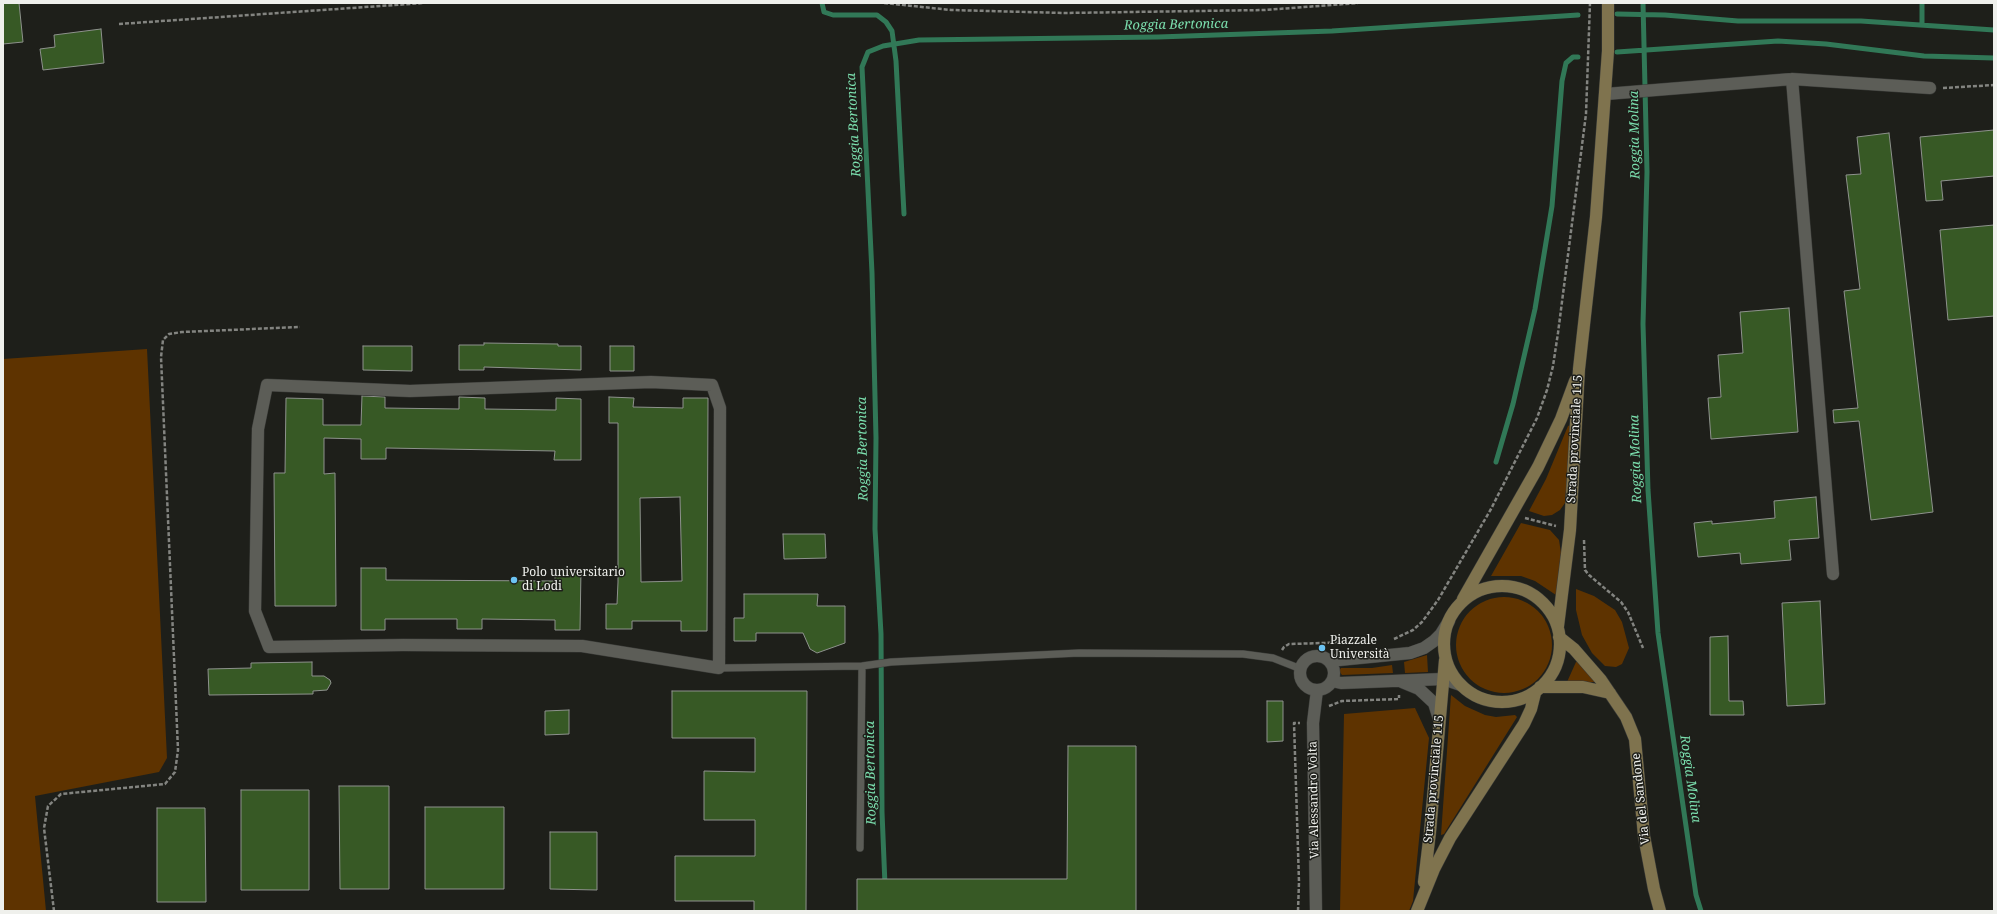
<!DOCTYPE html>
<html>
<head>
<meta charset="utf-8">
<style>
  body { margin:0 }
  #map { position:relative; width:1997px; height:914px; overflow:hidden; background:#1e1f1a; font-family:"Noto Serif",serif }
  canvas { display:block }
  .frame { position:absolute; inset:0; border:4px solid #eff0ec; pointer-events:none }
</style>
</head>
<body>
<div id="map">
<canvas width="1997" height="914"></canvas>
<div class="frame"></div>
</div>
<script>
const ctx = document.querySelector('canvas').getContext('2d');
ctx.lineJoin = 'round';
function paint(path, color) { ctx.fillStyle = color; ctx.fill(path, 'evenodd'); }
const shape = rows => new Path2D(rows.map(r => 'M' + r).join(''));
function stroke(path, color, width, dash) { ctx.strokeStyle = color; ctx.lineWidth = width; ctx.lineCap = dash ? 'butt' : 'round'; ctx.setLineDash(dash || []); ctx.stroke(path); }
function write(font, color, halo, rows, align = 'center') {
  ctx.font = font + ' "Noto Serif",serif'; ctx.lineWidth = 3; ctx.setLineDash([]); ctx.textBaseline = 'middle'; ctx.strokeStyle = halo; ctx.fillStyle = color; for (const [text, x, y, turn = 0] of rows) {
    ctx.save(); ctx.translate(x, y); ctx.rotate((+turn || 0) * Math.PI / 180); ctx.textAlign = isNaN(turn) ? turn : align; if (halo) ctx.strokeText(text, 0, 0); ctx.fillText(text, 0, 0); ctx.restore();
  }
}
const green = shape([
  [147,349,167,758,159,772,35,796,46,911,3,911,3,359],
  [1571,425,1565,503,1560,510,1552,515,1544,516,1529,511,1546,479,1568,426],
  [1521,523,1550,530,1559,540,1561,553,1556,595,1535,581,1521,576,1491,576],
  [1576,589,1594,596,1615,610,1622,622,1629,648,1622,664,1616,667,1605,666,1592,653,1582,635,1576,610],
  '1456 645a48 48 0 1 1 96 0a48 48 0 1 1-96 0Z',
  [1427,655,1428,672,1405,673,1404,662],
  [1576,662,1577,662,1596,682,1567,682],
  [1392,665,1393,673,1342,675,1339,671,1341,668,1372,668],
  [1451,695,1465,706,1485,715,1496,717,1515,715,1517,717,1444,834,1441,835],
  [1415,708,1429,738,1413,901,1409,911,1340,911,1344,714]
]);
const stream = shape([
  [822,3,824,12,833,15,877,15,886,22,892,31,896,61,904,214],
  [1643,3,1647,172,1643,324,1648,490,1658,633,1696,895,1701,911],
  [1617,14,1665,15,1738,21,1861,21,1994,30],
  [1922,24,1922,3],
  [1617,52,1778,41,1826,44,1924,56,1994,58],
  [1496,462,1513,404,1535,309,1552,206,1562,81,1566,63,1573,57,1578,57],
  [885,885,882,812,881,634,875,529,876,438,872,273,862,67,868,52,883,46,919,40,1158,37,1332,31,1578,15]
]);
const building = shape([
  [3,3,19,3,23,42,3,44,3,3],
  [101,29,104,63,43,70,40,49,55,47,54,35,101,29],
  [1994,130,1994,176,1941,181,1943,200,1926,201,1920,137,1994,130],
  [1889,133,1933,512,1871,520,1859,421,1834,423,1833,410,1858,408,1844,291,1860,289,1846,175,1861,174,1857,137,1889,133],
  [1994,225,1994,316,1948,320,1940,230,1994,225],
  [1789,308,1798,432,1711,439,1708,398,1721,397,1718,355,1743,353,1740,312,1789,308],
  [484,343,558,344,558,346,581,346,581,370,484,367,484,370,459,370,459,345,484,345,484,343],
  [363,346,412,346,412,371,363,370,363,346],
  [610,346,634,346,634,371,610,371,610,346],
  [362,396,385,397,385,408,459,409,459,397,485,398,485,409,556,410,556,398,581,399,581,460,554,460,555,451,386,448,386,459,361,459,361,439,324,438,324,474,335,473,336,606,275,606,274,473,285,473,286,398,323,399,323,425,361,425,362,396],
  [609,397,634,398,633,407,683,408,683,398,708,398,707,631,681,631,681,621,632,621,632,629,606,629,606,604,617,604,618,582,618,423,609,423,609,397],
  [680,497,682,581,641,582,640,498,680,497],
  [1816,497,1819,538,1789,540,1791,560,1741,564,1740,553,1698,557,1694,523,1712,521,1712,524,1775,518,1774,501,1816,497],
  [783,534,825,534,826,558,784,559,783,534],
  [361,568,386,568,386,580,555,581,555,569,581,569,580,630,555,630,555,620,482,619,482,629,457,629,457,619,385,619,385,630,361,630,361,568],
  [744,594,818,594,817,606,845,606,845,643,817,653,810,649,803,633,756,633,756,641,734,641,734,618,744,618,744,594],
  [1820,601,1825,704,1787,706,1782,603,1820,601],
  [1728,636,1729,701,1743,701,1744,715,1710,715,1710,637,1728,636],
  [312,662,312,676,324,676,330,680,331,683,327,690,313,691,313,694,209,695,208,669,251,668,251,663,312,662],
  [672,691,807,691,806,911,754,911,754,901,675,901,675,856,755,856,755,820,704,820,704,771,755,772,755,738,672,738,672,691],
  [1267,701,1283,701,1283,741,1267,742,1267,701],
  [569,710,569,734,545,735,545,711,569,710],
  [1068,746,1136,746,1136,911,857,911,857,879,1067,879,1068,746],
  [339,786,389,786,389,889,340,889,339,786],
  [241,790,309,790,309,890,241,890,241,790],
  [425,807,504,807,504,889,425,889,425,807],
  [157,808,205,808,206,902,157,902,157,808],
  [550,832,597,832,597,890,550,889,550,832]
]);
const path = shape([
  [884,3,951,10,1064,13,1265,10,1358,3],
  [119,24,424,3],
  [1943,88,1994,85],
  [1525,518,1556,526],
  [1584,540,1585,570,1589,575,1621,602,1628,612,1643,648],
  [1394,639,1413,630,1422,622,1438,600,1491,509,1537,418,1547,390,1553,366,1558,333,1586,114,1590,3],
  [1282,650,1284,647,1289,644,1357,642],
  [1329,706,1342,701,1399,699,1399,695],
  [54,911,44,828,48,806,61,794,165,784,175,772,178,750,161,357,163,340,169,334,182,332,300,327],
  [1298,911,1299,882,1294,723,1300,723]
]);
const lane = shape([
  [719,668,862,666,891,662,1079,653,1243,654,1273,658,1301,669],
  [860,848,862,666]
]);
const street = shape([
  [1792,79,1833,574],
  [1606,94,1792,79,1930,88],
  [651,382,712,385,720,408,719,668,582,646,403,645,269,647,255,611,258,429,267,385,410,391,651,382],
  '1300 673a17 17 0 1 1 34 0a17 17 0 1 1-34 0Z',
  [1329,661,1410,653,1424,648,1434,641,1441,634,1449,621],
  [1332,681,1341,683,1443,679,1461,685],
  [1402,682,1419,689,1434,703,1439,719],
  [1316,911,1313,723,1317,690]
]);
const secondary = shape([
  '1444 644a58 58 0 1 1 116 0a58 58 0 1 1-116 0Z',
  [1463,599,1538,467,1561,419,1575,381],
  [1558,626,1570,530,1579,369,1596,217,1608,51,1608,3],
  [1559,637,1574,649,1601,680,1626,717,1635,739,1644,836,1654,889,1660,911],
  [1540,687,1583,687,1610,693],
  [1424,882,1430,832,1445,660],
  [1417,911,1434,869,1450,838,1524,724,1531,709,1535,693]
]);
const markers = [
  [514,580,4,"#6cc3f2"],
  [1322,648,4,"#6cc3f2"]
];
const streetNames = [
  ["Strada provinciale 115",1575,439,-87],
  ["Strada provinciale 115",1434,779,-85],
  ["Via del Sandone",1641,799,-96],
  ["Via Alessandro Volta",1314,800,-91]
];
const poiNames = [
  ["Polo universitario",522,573],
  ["di Lodi",522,587],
  ["Piazzale",1330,641],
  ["Università",1330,655]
];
const waterNames = [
  ["Roggia Bertonica",1176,25,-1],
  ["Roggia Bertonica",854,125,-93],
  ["Roggia Molina",1635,135,-91],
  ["Roggia Bertonica",863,449,-91],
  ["Roggia Molina",1636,459,-92],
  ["Roggia Bertonica",871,773,-91],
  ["Roggia Molina",1690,779,82]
];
paint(green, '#5e3300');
stroke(stream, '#317857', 5);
paint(building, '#375925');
stroke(building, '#8e928d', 1);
stroke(lane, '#3b3c39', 8);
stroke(street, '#3b3c39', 13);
stroke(secondary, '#3b3c39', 13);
stroke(path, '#838480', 2.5, [4, 2]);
stroke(lane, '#5c5d57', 7);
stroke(street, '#5c5d57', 12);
stroke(secondary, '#7f734e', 12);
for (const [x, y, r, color] of markers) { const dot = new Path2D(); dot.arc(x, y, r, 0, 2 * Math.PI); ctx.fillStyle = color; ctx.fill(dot); stroke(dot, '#1e1f1a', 1.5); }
write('12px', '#eff0ec', '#1e1f1a', streetNames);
write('12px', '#eff0ec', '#1e1f1a', poiNames, 'left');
write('italic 13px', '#7bdfae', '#1e1f1a', waterNames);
</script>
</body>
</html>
